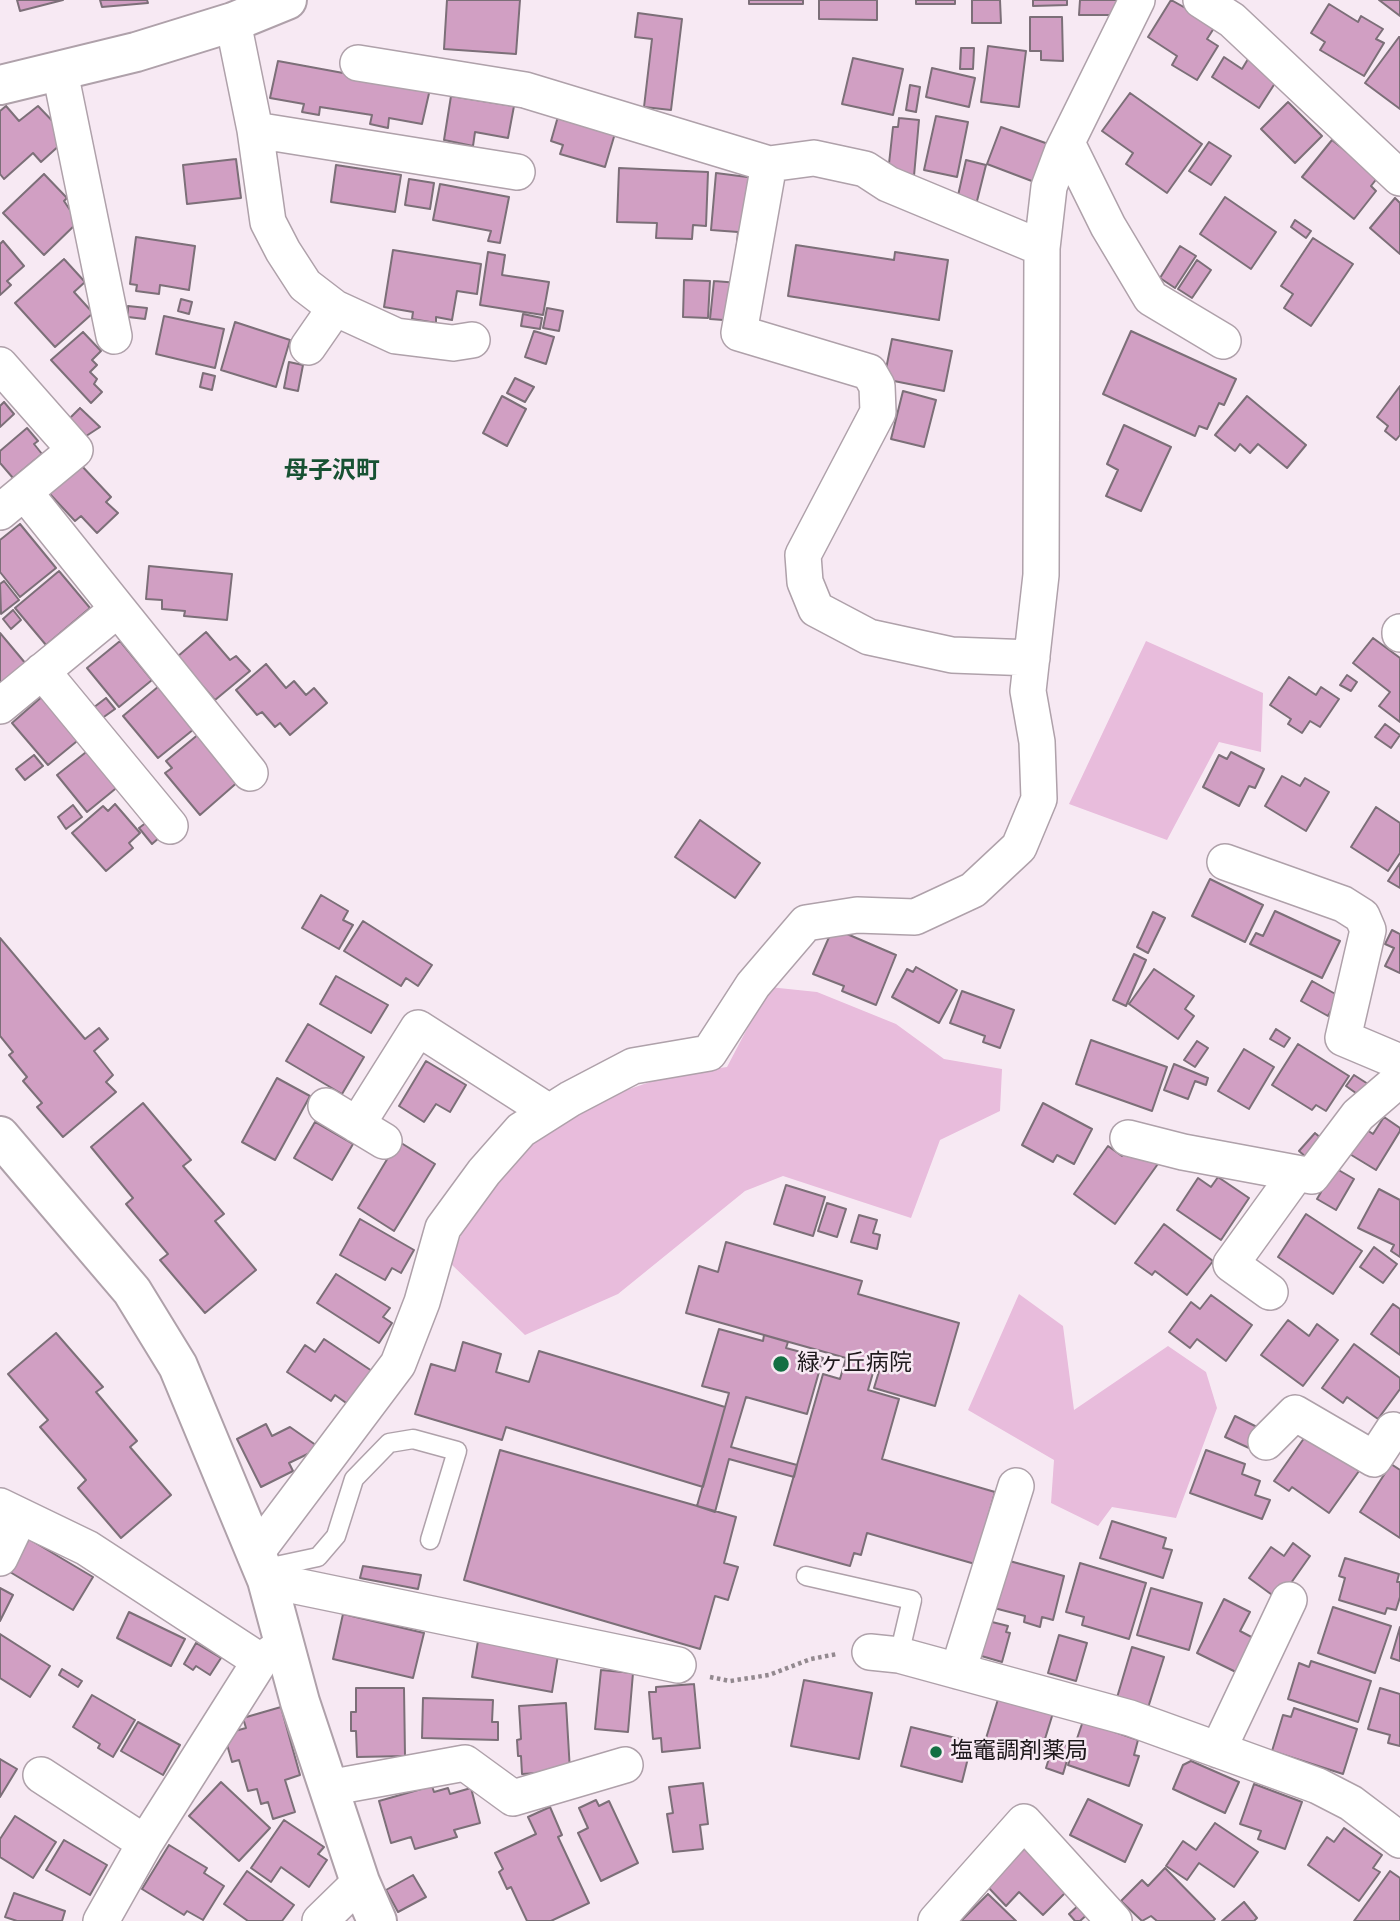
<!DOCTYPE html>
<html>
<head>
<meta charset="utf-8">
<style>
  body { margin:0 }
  canvas { display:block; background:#f7e9f3 }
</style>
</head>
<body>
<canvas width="1400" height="1921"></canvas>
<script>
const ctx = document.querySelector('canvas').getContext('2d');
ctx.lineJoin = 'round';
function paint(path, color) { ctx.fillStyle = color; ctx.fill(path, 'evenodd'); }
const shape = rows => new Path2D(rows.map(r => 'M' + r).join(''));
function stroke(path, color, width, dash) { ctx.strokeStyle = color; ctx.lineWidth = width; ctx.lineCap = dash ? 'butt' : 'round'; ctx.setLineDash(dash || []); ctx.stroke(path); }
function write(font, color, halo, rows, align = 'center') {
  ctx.font = font + ' Arial,"Noto Sans JP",sans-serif'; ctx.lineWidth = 5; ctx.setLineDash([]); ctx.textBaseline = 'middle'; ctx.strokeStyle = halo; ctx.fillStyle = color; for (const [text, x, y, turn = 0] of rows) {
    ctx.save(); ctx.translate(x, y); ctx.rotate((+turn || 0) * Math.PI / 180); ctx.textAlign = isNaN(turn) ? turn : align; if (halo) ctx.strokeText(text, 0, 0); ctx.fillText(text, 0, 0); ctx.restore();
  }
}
const green = shape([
  [1146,641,1263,693,1261,752,1219,742,1167,840,1069,804],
  [769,987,817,992,896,1024,944,1059,1002,1069,1000,1111,940,1140,911,1218,783,1176,745,1191,618,1294,525,1335,450,1263,465,1225,526,1148,601,1099,670,1075,727,1067],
  [1019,1294,1063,1326,1074,1410,1168,1346,1206,1372,1217,1408,1176,1518,1112,1507,1098,1526,1051,1503,1054,1460,968,1410]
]);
const building = shape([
  [17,0,63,0,20,11,17,0],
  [100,0,147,0,148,3,102,7,100,0],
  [447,0,520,0,516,54,444,49,447,0],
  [749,0,803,0,803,4,749,4,749,0],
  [819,0,877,0,877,20,819,19,819,0],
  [916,0,955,0,955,4,916,4,916,0],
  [972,0,1000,0,1001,23,972,23,972,0],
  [1033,0,1067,0,1067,5,1033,6,1033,0],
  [1080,0,1117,0,1117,15,1079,15,1080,0],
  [1171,0,1216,25,1207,39,1218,46,1197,80,1172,65,1177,56,1148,37,1171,0],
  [1379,0,1400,0,1400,16,1379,0],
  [1329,4,1358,22,1361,16,1383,29,1376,39,1384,43,1364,76,1320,50,1325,42,1311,33,1329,4],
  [638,13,682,19,671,110,644,107,652,39,635,37,638,13],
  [1030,17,1062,17,1063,61,1041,60,1041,51,1030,51,1030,17],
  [1399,37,1400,37,1400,109,1365,83,1399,37],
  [988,46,1026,51,1019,107,981,102,988,46],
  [961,48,974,48,973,69,960,69,961,48],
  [1251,54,1279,77,1259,108,1212,77,1224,57,1242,69,1251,54],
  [853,58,903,69,893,115,842,104,853,58],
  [278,61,430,89,422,124,389,118,388,128,370,124,372,115,320,107,319,115,302,112,304,104,270,98,278,61],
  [932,68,975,78,969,107,926,97,932,68],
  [910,85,920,87,916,112,906,110,910,85],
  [1130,93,1202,144,1167,193,1126,164,1133,153,1102,131,1130,93],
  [451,96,514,106,508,138,475,132,473,146,444,140,451,96],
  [1288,102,1322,136,1295,163,1261,129,1288,102],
  [6,106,19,121,38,106,62,131,62,143,41,162,33,153,4,179,0,174,0,111,6,106],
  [559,113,616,130,605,167,560,154,563,145,551,141,559,113],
  [936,116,968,122,957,177,924,170,936,116],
  [899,118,919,120,914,176,888,173,893,127,898,127,899,118],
  [1001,127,1051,145,1037,183,987,164,1001,127],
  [1332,140,1378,177,1371,186,1376,191,1354,219,1302,177,1332,140],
  [1209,142,1231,156,1211,185,1189,171,1209,142],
  [236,159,241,198,187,204,183,165,236,159],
  [966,160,986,165,976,205,957,200,966,160],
  [336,165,401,175,395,212,331,202,336,165],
  [619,168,708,172,706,226,693,225,692,239,656,238,657,223,617,222,619,168],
  [716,173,755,178,736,255,738,232,711,230,716,173],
  [44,174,67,198,64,201,78,222,44,255,3,213,44,174],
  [409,179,434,183,430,209,405,205,409,179],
  [440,184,509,197,500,243,488,241,491,231,433,220,440,184],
  [1225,197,1276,232,1251,269,1200,234,1225,197],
  [1395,198,1400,203,1400,254,1370,228,1395,198],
  [1295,220,1311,231,1306,238,1291,227,1295,220],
  [136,237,195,246,189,290,160,285,159,294,136,291,137,285,130,284,136,237],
  [1313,238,1353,264,1311,326,1284,308,1293,294,1281,286,1313,238],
  [3,241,24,266,7,281,11,285,0,295,0,244,3,241],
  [796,245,894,260,895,252,948,260,939,320,788,296,796,245],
  [1180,246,1196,256,1175,288,1160,278,1180,246],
  [393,250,481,264,477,294,457,291,452,320,436,317,436,323,412,319,413,312,384,307,393,250],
  [488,252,505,255,502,275,549,282,543,315,480,305,488,252],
  [64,259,85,282,74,292,93,313,55,347,15,303,64,259],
  [1197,260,1211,270,1192,298,1178,289,1197,260],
  [684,280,710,281,708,318,683,317,684,280],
  [714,281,739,283,737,321,710,319,714,281],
  [181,299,192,302,189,314,178,311,181,299],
  [128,306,147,308,145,319,128,317,128,306],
  [547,308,563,311,559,331,543,328,547,308],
  [523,314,542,318,540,329,521,326,523,314],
  [164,316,224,329,215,368,156,354,164,316],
  [235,322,290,340,276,387,221,370,235,322],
  [534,331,554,337,546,364,525,357,534,331],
  [1131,331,1236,379,1224,405,1219,403,1207,429,1199,426,1195,436,1103,394,1131,331],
  [83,332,101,351,92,360,97,365,90,372,97,379,94,384,102,392,91,403,51,360,83,332],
  [892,339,952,351,944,391,884,379,892,339],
  [289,362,303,365,298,391,284,388,289,362],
  [203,373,215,376,212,390,200,387,203,373],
  [515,378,534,387,525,402,507,393,515,378],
  [1400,386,1400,435,1396,440,1385,431,1388,426,1377,417,1400,386],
  [903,391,936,400,924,447,891,439,903,391],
  [502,396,526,409,507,446,483,433,502,396],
  [1247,396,1306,445,1287,468,1258,444,1250,453,1240,444,1235,451,1215,435,1247,396],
  [4,402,14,414,0,427,0,406,4,402],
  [80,408,100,427,80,440,64,424,80,408],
  [1124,425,1171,447,1141,511,1106,496,1118,470,1107,464,1124,425],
  [27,428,38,441,34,444,42,454,13,478,0,463,0,451,27,428],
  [80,464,111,497,106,502,118,513,97,533,81,516,75,521,49,493,80,464],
  [20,524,56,568,20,597,0,572,0,540,20,524],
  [149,566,232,574,227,620,184,616,185,611,162,609,162,600,146,599,149,566],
  [59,571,90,608,46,645,15,608,59,571],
  [4,581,19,600,1,614,0,584,4,581],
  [13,610,21,620,11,629,3,619,13,610],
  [206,632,230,660,236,656,250,671,215,700,177,657,206,632],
  [0,633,26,664,0,686,0,633],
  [1373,638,1400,658,1400,722,1379,706,1390,692,1353,663,1373,638],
  [120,641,152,680,119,707,87,668,120,641],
  [266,664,286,688,294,681,306,695,314,688,327,703,290,735,280,723,275,727,262,712,257,715,236,690,266,664],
  [1347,675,1357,682,1351,691,1340,685,1347,675],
  [1289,677,1316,695,1321,687,1339,699,1320,727,1310,721,1302,733,1288,724,1291,719,1270,705,1289,677],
  [159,686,194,729,158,758,123,716,159,686],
  [45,694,82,737,48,765,12,723,45,694],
  [106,698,115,709,101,719,93,708,106,698],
  [1385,724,1400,735,1391,748,1375,737,1385,724],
  [200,733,240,780,200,815,165,773,172,768,166,761,200,733],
  [90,749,120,785,87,812,57,775,90,749],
  [1231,752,1264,769,1255,788,1249,786,1239,806,1203,787,1219,755,1227,759,1231,752],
  [34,755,43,766,25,780,16,769,34,755],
  [1282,776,1300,786,1305,778,1329,792,1306,831,1265,806,1282,776],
  [115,804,140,833,129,843,133,848,106,871,72,833,103,806,108,811,115,804],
  [73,805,82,817,66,829,58,817,73,805],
  [1376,807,1400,823,1400,853,1388,871,1351,847,1376,807],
  [700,820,760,863,735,898,675,857,700,820],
  [147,822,160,837,152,844,139,828,147,822],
  [1400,863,1400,888,1388,881,1400,863],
  [1210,879,1263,905,1245,942,1192,916,1210,879],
  [321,895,348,911,343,920,353,925,339,949,302,928,321,895],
  [1275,911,1340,941,1322,978,1250,944,1256,933,1263,936,1275,911],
  [1153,912,1165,918,1148,953,1137,947,1153,912],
  [363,921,432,965,418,986,406,978,401,986,344,951,363,921],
  [833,928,896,955,876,1005,842,991,844,986,813,974,833,928],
  [1392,930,1400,934,1400,973,1385,966,1394,948,1385,944,1392,930],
  [0,938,85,1039,99,1028,108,1039,94,1051,113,1075,106,1082,116,1092,63,1137,37,1107,42,1103,23,1081,27,1077,9,1055,13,1052,0,1036,0,938],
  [1134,954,1146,960,1126,1006,1113,1000,1134,954],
  [916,967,957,990,939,1023,892,997,907,969,913,972,916,967],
  [1154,969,1194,996,1185,1009,1194,1016,1178,1039,1129,1004,1154,969],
  [336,976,388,1005,371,1033,320,1004,336,976],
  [1312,981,1339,996,1328,1016,1301,1001,1312,981],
  [962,991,1014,1010,1000,1048,983,1042,985,1036,950,1023,962,991],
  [308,1024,364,1057,342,1094,286,1061,308,1024],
  [1276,1029,1290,1038,1284,1047,1270,1039,1276,1029],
  [1091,1040,1167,1067,1152,1111,1076,1084,1091,1040],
  [1197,1041,1208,1048,1195,1067,1184,1060,1197,1041],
  [1298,1044,1349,1076,1326,1111,1316,1105,1312,1110,1272,1085,1298,1044],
  [1244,1049,1274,1067,1249,1109,1218,1091,1244,1049],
  [426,1061,466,1085,450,1112,436,1104,424,1122,399,1106,426,1061],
  [1174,1064,1208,1078,1206,1085,1195,1081,1188,1099,1164,1090,1174,1064],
  [1354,1075,1368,1084,1360,1096,1346,1086,1354,1075],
  [277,1078,310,1096,275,1160,242,1142,277,1078],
  [143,1103,191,1160,183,1166,224,1214,215,1221,256,1270,205,1313,160,1260,168,1254,126,1204,133,1198,91,1147,143,1103],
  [1043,1103,1092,1129,1074,1164,1057,1155,1053,1162,1022,1145,1043,1103],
  [1384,1117,1400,1128,1400,1131,1376,1170,1348,1153,1364,1128,1373,1134,1384,1117],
  [315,1122,353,1144,332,1180,294,1158,315,1122],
  [1315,1133,1323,1140,1307,1158,1299,1151,1315,1133],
  [398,1141,435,1164,394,1231,358,1208,398,1141],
  [1108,1146,1122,1156,1127,1149,1160,1161,1115,1224,1074,1194,1108,1146],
  [1335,1168,1354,1179,1336,1210,1317,1199,1335,1168],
  [1218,1177,1249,1198,1221,1240,1177,1210,1198,1178,1211,1187,1218,1177],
  [786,1185,825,1197,813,1236,774,1224,786,1185],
  [1379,1189,1400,1200,1400,1257,1391,1251,1394,1245,1358,1228,1379,1189],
  [827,1203,846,1209,837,1237,818,1231,827,1203],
  [1306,1214,1362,1251,1333,1294,1278,1257,1306,1214],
  [859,1215,877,1220,873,1233,880,1235,877,1249,851,1242,859,1215],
  [360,1219,414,1250,401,1273,392,1268,385,1280,340,1255,360,1219],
  [1164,1224,1213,1261,1187,1295,1155,1271,1152,1275,1135,1263,1164,1224],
  [726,1242,862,1281,858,1294,959,1323,935,1406,874,1388,880,1368,875,1366,868,1390,899,1399,882,1459,995,1492,975,1564,867,1533,861,1555,854,1553,850,1566,774,1545,823,1374,840,1379,846,1358,686,1313,699,1266,718,1272,726,1242],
  [1374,1247,1397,1264,1383,1283,1360,1267,1374,1247],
  [336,1274,390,1308,383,1317,392,1323,379,1343,317,1303,336,1274],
  [1211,1295,1252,1325,1226,1361,1197,1339,1190,1348,1169,1332,1191,1302,1200,1309,1211,1295],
  [1393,1304,1400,1309,1400,1355,1371,1334,1393,1304],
  [1288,1320,1309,1336,1317,1324,1338,1340,1303,1386,1261,1355,1288,1320],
  [719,1329,763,1341,764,1335,788,1342,786,1348,823,1358,807,1414,746,1397,731,1447,797,1465,794,1477,729,1459,715,1512,697,1506,729,1393,702,1386,719,1329],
  [56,1333,103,1387,96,1392,137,1441,130,1447,171,1495,121,1538,78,1488,86,1480,40,1427,48,1420,8,1374,56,1333],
  [324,1339,372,1371,349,1405,335,1395,331,1401,287,1372,305,1345,315,1352,324,1339],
  [463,1342,501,1354,496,1372,529,1382,539,1351,725,1407,703,1487,506,1427,502,1440,415,1414,431,1364,455,1371,463,1342],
  [1354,1344,1400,1378,1400,1389,1378,1419,1347,1397,1343,1403,1322,1388,1354,1344],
  [1235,1416,1259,1428,1249,1448,1225,1437,1235,1416],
  [266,1424,272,1436,290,1427,320,1448,289,1463,293,1471,261,1487,237,1439,266,1424],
  [1307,1434,1359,1471,1329,1513,1292,1487,1289,1491,1274,1481,1307,1434],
  [500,1450,736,1517,724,1563,738,1567,728,1600,715,1596,700,1649,464,1580,500,1450],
  [1206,1450,1245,1464,1242,1474,1260,1481,1255,1495,1270,1500,1262,1519,1190,1493,1206,1450],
  [1391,1464,1400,1470,1400,1538,1360,1512,1391,1464],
  [1112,1521,1166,1538,1163,1548,1172,1550,1163,1578,1100,1558,1112,1521],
  [29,1539,93,1577,73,1610,10,1572,29,1539],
  [1293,1543,1310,1556,1279,1600,1249,1578,1271,1547,1284,1556,1293,1543],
  [1345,1558,1399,1574,1397,1582,1400,1582,1400,1597,1396,1610,1387,1608,1385,1614,1339,1600,1345,1578,1339,1576,1345,1558],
  [1006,1560,1064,1576,1053,1620,1042,1617,1040,1627,1024,1622,1025,1616,994,1608,1006,1560],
  [1080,1563,1146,1583,1129,1639,1082,1625,1084,1617,1066,1612,1080,1563],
  [363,1566,421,1575,418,1589,360,1578,363,1566],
  [0,1588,13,1595,0,1621,0,1588],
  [1151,1588,1202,1603,1189,1650,1137,1635,1151,1588],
  [1224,1599,1250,1612,1240,1631,1259,1641,1242,1675,1197,1653,1224,1599],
  [1333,1607,1391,1626,1375,1673,1318,1653,1333,1607],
  [129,1612,185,1639,171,1666,117,1638,129,1612],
  [343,1614,424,1633,413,1678,333,1659,343,1614],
  [988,1621,1008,1626,1006,1632,1010,1633,1002,1662,978,1655,988,1621],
  [1400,1627,1400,1661,1391,1658,1400,1627],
  [0,1634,50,1666,30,1697,0,1678,0,1634],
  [1059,1635,1087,1643,1076,1681,1048,1673,1059,1635],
  [478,1641,558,1655,552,1692,472,1677,478,1641],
  [196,1643,221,1658,210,1675,196,1666,193,1670,184,1664,196,1643],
  [1132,1647,1164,1657,1147,1711,1116,1701,1132,1647],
  [1311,1661,1371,1681,1358,1722,1288,1699,1299,1663,1309,1667,1311,1661],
  [62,1669,82,1681,78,1687,59,1675,62,1669],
  [601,1670,633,1673,628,1732,595,1729,601,1670],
  [804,1680,872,1693,859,1759,791,1746,804,1680],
  [694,1684,700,1748,662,1752,661,1738,653,1739,649,1692,656,1692,656,1687,694,1684],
  [356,1688,404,1688,405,1756,357,1757,356,1731,351,1731,351,1712,356,1712,356,1688],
  [1380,1688,1400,1694,1400,1746,1388,1743,1390,1735,1368,1729,1380,1688],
  [92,1695,135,1720,113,1757,98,1748,100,1744,73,1727,92,1695],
  [999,1696,1053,1713,1040,1755,1021,1749,1018,1759,983,1748,999,1696],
  [423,1698,493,1700,492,1722,498,1722,498,1740,422,1738,423,1698],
  [566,1703,570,1771,522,1774,521,1756,518,1756,517,1740,521,1739,519,1706,566,1703],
  [281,1707,300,1775,285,1780,295,1812,273,1819,268,1802,261,1804,257,1789,248,1791,239,1760,232,1762,224,1734,246,1728,243,1718,281,1707],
  [1294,1708,1357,1729,1343,1774,1272,1751,1283,1715,1291,1717,1294,1708],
  [1083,1721,1138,1740,1134,1755,1139,1756,1129,1786,1068,1765,1083,1721],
  [138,1722,180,1745,163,1775,121,1751,138,1722],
  [911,1727,972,1742,962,1782,901,1766,911,1727],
  [1054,1742,1071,1747,1063,1774,1046,1768,1054,1742],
  [0,1759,17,1769,0,1797,0,1759],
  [1191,1761,1239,1782,1225,1813,1173,1789,1183,1765,1191,1761],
  [221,1782,270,1828,239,1861,189,1816,221,1782],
  [703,1783,708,1824,700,1825,703,1849,673,1852,667,1814,673,1813,669,1787,703,1783],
  [1254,1784,1302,1802,1285,1849,1258,1839,1261,1831,1240,1824,1254,1784],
  [432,1786,434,1792,448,1788,450,1794,471,1788,480,1823,454,1830,457,1837,415,1849,411,1837,391,1843,379,1801,432,1786],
  [1088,1799,1142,1825,1125,1862,1070,1835,1088,1799],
  [596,1800,599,1806,609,1801,638,1863,601,1881,578,1833,588,1828,579,1808,596,1800],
  [550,1807,562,1835,558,1837,589,1903,551,1921,527,1921,511,1887,507,1889,499,1872,503,1869,495,1853,536,1834,528,1817,550,1807],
  [15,1816,56,1842,33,1878,0,1857,0,1839,15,1816],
  [284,1820,324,1847,318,1854,327,1860,309,1887,281,1867,271,1882,251,1868,284,1820],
  [1215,1823,1258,1852,1234,1887,1199,1863,1187,1880,1166,1866,1183,1841,1196,1850,1215,1823],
  [1344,1828,1382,1855,1373,1868,1380,1872,1359,1901,1308,1865,1327,1837,1334,1842,1344,1828],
  [64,1840,107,1865,90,1895,46,1870,64,1840],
  [169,1845,207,1868,204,1873,224,1886,203,1920,187,1911,184,1915,142,1889,169,1845],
  [1027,1846,1069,1889,1043,1915,1019,1892,1006,1906,987,1886,1027,1846],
  [1165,1868,1215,1919,1213,1921,1157,1921,1151,1916,1142,1921,1121,1901,1142,1880,1148,1886,1165,1868],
  [247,1871,294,1905,282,1921,248,1921,224,1904,247,1871],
  [1390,1871,1400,1878,1400,1921,1354,1921,1390,1871],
  [413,1875,426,1897,398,1912,386,1890,413,1875],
  [14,1893,65,1911,62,1921,17,1921,5,1917,14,1893],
  [988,1894,1016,1921,961,1921,988,1894],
  [1244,1902,1257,1918,1254,1921,1222,1921,1244,1902],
  [1081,1903,1090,1912,1080,1921,1075,1921,1069,1914,1081,1903]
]);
const path = shape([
  [710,1677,730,1681,769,1675,811,1659,837,1654]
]);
const service = shape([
  [262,1569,318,1557,336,1536,354,1479,389,1443,413,1439,457,1451,430,1540],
  [806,1576,912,1600,899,1655]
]);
const minor = shape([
  [1201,0,1232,20,1400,178],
  [233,22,255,130,268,222,283,251,305,285,335,308,396,336,453,343,472,340],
  [358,63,525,90,769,164,814,158,865,169,888,184,1042,248],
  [60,72,114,336],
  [255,130,517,172],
  [1067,143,1108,226,1151,298,1223,341],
  [769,164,739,333,869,372,877,386,878,412,803,555,805,582,816,609,869,637,952,655,1032,658],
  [308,347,335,308],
  [0,365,75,450,0,512],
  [118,609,250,773],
  [1400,632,1400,634],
  [42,671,170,826],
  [0,706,118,609,25,493],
  [1225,862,1343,904,1362,916,1368,930,1343,1038,1400,1062],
  [326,1106,384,1141],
  [357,1125,418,1028,549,1112],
  [1128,1138,1183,1152,1312,1176,1358,1115,1400,1079],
  [1270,1292,1231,1264,1296,1174],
  [1266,1442,1295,1413,1374,1459,1393,1430,1400,1434],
  [0,1506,87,1548,260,1661,283,1645],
  [255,1554,398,1364,422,1302,443,1228,484,1172,521,1130,570,1099,633,1066,709,1053,753,985,806,923,857,915,915,917,973,890,1019,847,1039,799,1037,742,1028,691,1041,575,1042,248,1049,187,1062,152,1137,0],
  [0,1558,20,1516],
  [267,1580,678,1665],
  [870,1652,899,1655,1130,1718,1318,1786,1351,1803,1400,1840],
  [958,1671,1016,1486],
  [1218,1750,1289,1600],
  [41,1775,145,1843],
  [328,1788,465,1763,513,1798,625,1765],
  [101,1921,145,1843,260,1661],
  [320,1921,360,1882],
  [936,1921,1024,1822,1114,1921]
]);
const tertiary = shape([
  [0,85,136,52,233,22,287,0],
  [0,1136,132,1291,178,1366,267,1580,300,1702,360,1882,377,1921]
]);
const markers = [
  [781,1364,9,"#136f43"],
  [936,1752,7,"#136f43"]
];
const poiNames = [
  ["緑ヶ丘病院",797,1364],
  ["塩竈調剤薬局",950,1752]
];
const neighbourhoodNames = [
  ["母子沢町",332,471]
];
paint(green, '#e8bcdc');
paint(building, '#d19fc3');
stroke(building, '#7c6f78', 2);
stroke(service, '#afa1aa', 21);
stroke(minor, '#afa1aa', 38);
stroke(tertiary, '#afa1aa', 42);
stroke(path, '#93898f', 4.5, [3.5, 3.5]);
stroke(service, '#fff', 18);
stroke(minor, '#fff', 35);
stroke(tertiary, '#fff', 38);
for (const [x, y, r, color] of markers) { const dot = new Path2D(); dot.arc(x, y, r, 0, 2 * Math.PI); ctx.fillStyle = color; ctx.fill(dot); stroke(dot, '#f7e9f3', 2.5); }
write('23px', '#1e191c', '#f7e9f3', poiNames, 'left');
write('bold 24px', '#175233', '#f7e9f3', neighbourhoodNames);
</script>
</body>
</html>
